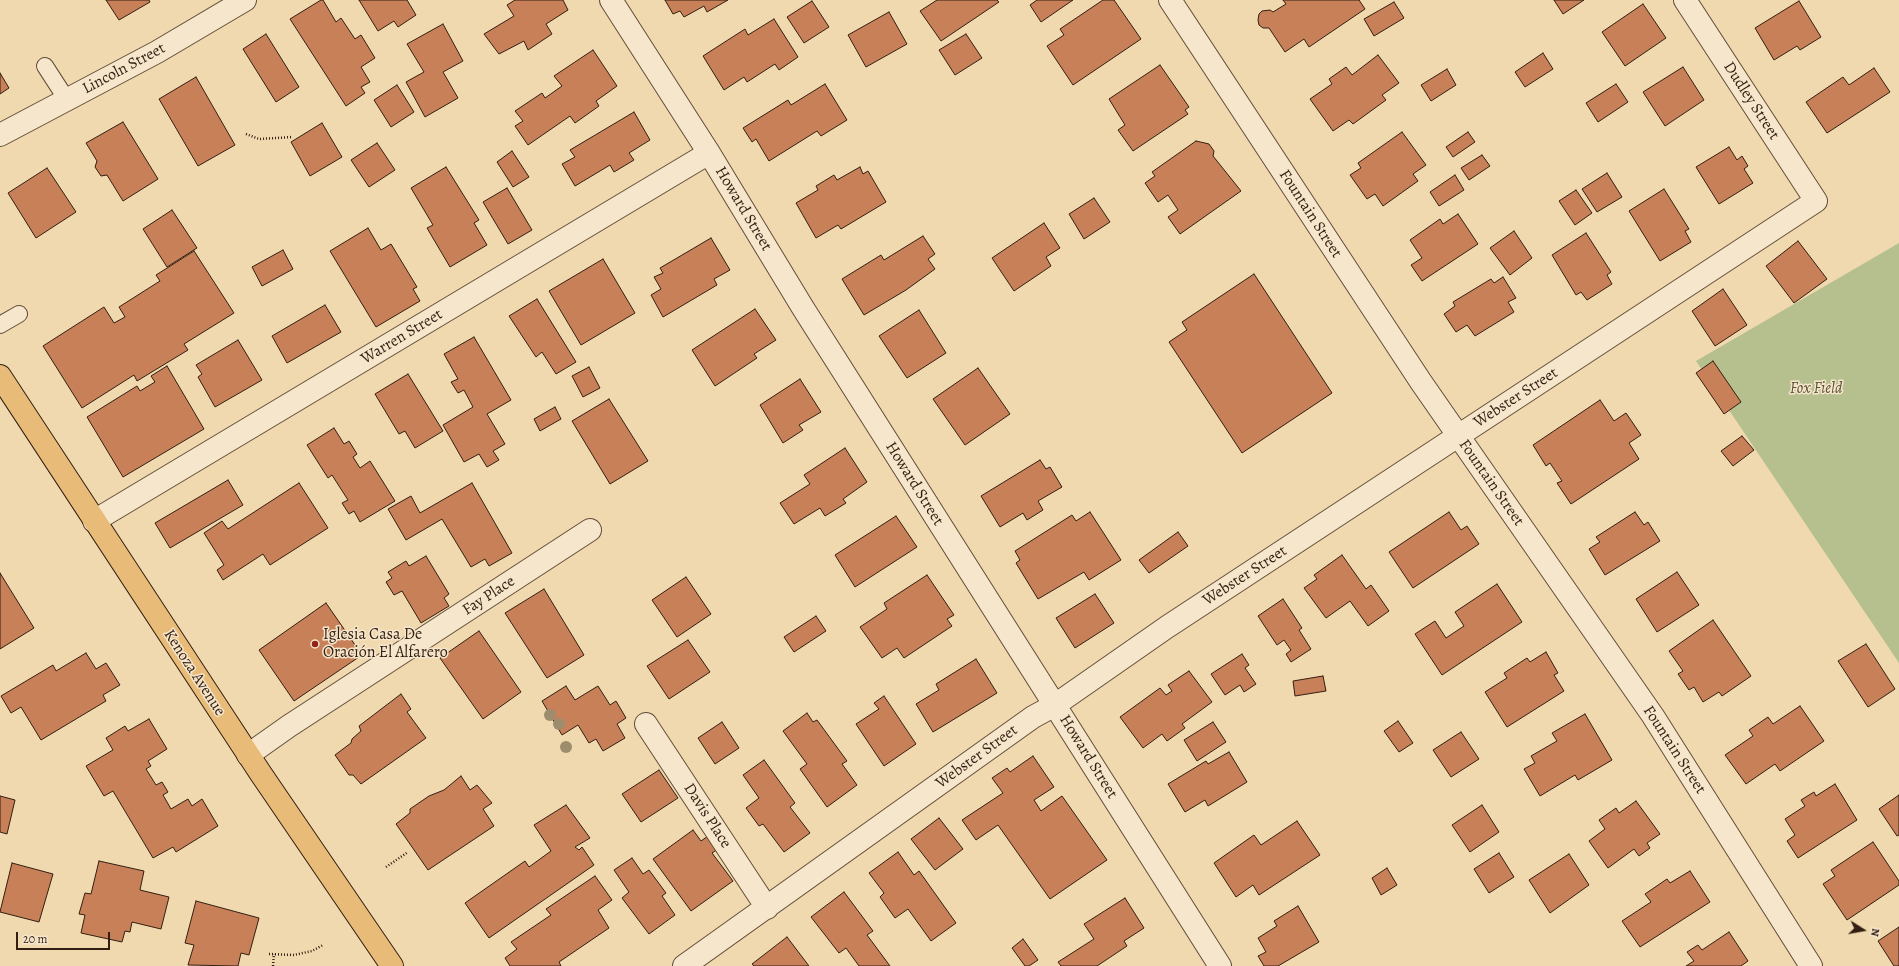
<!DOCTYPE html>
<html>
<head>
<meta charset="utf-8">
<style>
  body { margin:0 }
  #map { position:relative; width:1899px; height:966px; overflow:hidden; background:#f1d9af; font-family:Alegreya,serif }
  canvas { display:block }
  .north { position:absolute; left:1843px; top:910px; width:40px; height:40px; -webkit-text-stroke:3px #f6e6cb; paint-order:stroke; rotate:101deg; font-size:11px; font-weight:700; line-height:16px; text-align:center; color:#321e12 }
  .north::after { content:''; display:block; margin:auto; width:14px; height:18px; background:#321e12; clip-path:polygon(50% 0,100% 100%,50% 72%,0 100%) }
  .scale { position:absolute; left:16px; top:932px; width:94px; height:18px; box-sizing:border-box; border:2px solid #321e12; border-top:0; padding-left:5px; font-size:12px; line-height:14px; white-space:nowrap; color:#321e12; -webkit-text-stroke:3px #f6e6cb; paint-order:stroke }
</style>
</head>
<body>
<div id="map">
<canvas width="1899" height="966"></canvas>
<div class="north">N</div>
<div class="scale">20 m</div>
</div>
<script>
const ctx = document.querySelector('canvas').getContext('2d');
ctx.lineJoin = 'round';
function paint(path, color) { ctx.fillStyle = color; ctx.fill(path, 'evenodd'); }
const shape = rows => new Path2D(rows.map(r => 'M' + r).join(''));
function stroke(path, color, width, dash) { ctx.strokeStyle = color; ctx.lineWidth = width; ctx.lineCap = dash ? 'butt' : 'round'; ctx.setLineDash(dash || []); ctx.stroke(path); }
function write(font, color, halo, rows, align = 'center') {
  ctx.font = font + ' Alegreya,serif'; ctx.lineWidth = 3; ctx.setLineDash([]); ctx.textBaseline = 'middle'; ctx.strokeStyle = halo; ctx.fillStyle = color; for (const [text, x, y, turn = 0] of rows) {
    ctx.save(); ctx.translate(x, y); ctx.rotate((+turn || 0) * Math.PI / 180); ctx.textAlign = isNaN(turn) ? turn : align; if (halo) ctx.strokeText(text, 0, 0); ctx.fillText(text, 0, 0); ctx.restore();
  }
}
const green = shape([
  [1899,243,1899,663,1696,361]
]);
const building = shape([
  [106,0,149,0,150,2,119,20,106,0],
  [321,0,323,0,336,22,341,18,355,39,361,35,375,58,361,67,370,82,361,87,365,93,346,106,290,19,321,0],
  [359,0,407,0,416,15,398,27,394,21,378,31,359,0],
  [515,0,563,0,568,10,546,24,552,34,528,50,524,41,499,54,484,34,514,16,507,5,515,0],
  [665,0,728,0,707,12,704,6,684,17,680,11,673,14,665,0],
  [937,0,997,0,999,2,941,41,920,11,937,0],
  [1037,0,1073,0,1041,22,1030,5,1037,0],
  [1103,0,1114,0,1141,39,1073,85,1047,46,1064,35,1060,29,1103,0],
  [1283,0,1359,0,1365,9,1309,47,1304,39,1285,52,1269,28,1263,28,1259,25,1258,20,1259,14,1262,11,1270,10,1273,12,1286,4,1283,0],
  [1554,0,1584,0,1563,14,1554,0],
  [812,1,829,27,804,43,787,17,812,1],
  [1799,1,1821,37,1800,50,1797,46,1774,60,1755,28,1799,1],
  [1394,2,1404,18,1374,36,1364,19,1394,2],
  [1643,4,1666,38,1625,66,1602,32,1643,4],
  [889,12,907,44,866,67,848,35,889,12],
  [774,19,798,57,779,70,775,64,747,82,744,77,724,90,703,56,745,29,748,35,774,19],
  [443,24,463,61,443,72,458,98,425,117,406,82,424,72,407,44,443,24],
  [266,34,299,87,276,102,243,49,266,34],
  [966,34,982,58,955,75,939,50,966,34],
  [593,50,617,86,596,101,599,106,575,123,570,116,528,145,515,126,523,121,515,111,542,93,545,98,562,86,554,76,593,50],
  [1543,53,1553,69,1525,87,1515,72,1543,53],
  [1378,55,1399,83,1382,95,1386,100,1353,124,1349,120,1333,131,1310,99,1332,84,1329,79,1346,67,1352,75,1378,55],
  [1160,65,1189,107,1185,110,1188,114,1133,151,1118,130,1125,125,1109,99,1160,65],
  [1683,67,1704,100,1665,126,1643,92,1683,67],
  [1874,68,1890,92,1827,133,1806,102,1843,77,1849,85,1874,68],
  [1447,69,1456,85,1431,101,1421,85,1447,69],
  [0,73,9,88,0,94,0,73],
  [196,77,235,145,198,166,159,99,196,77],
  [825,84,847,120,821,136,817,131,769,161,756,139,752,142,743,128,788,100,791,105,825,84],
  [1616,84,1628,102,1598,122,1586,103,1616,84],
  [397,85,414,112,391,127,374,100,397,85],
  [634,112,650,140,629,153,634,160,614,172,610,165,575,186,562,164,575,157,570,150,634,112],
  [123,122,158,179,123,201,107,175,101,176,95,167,97,161,86,143,123,122],
  [322,123,342,157,310,176,291,142,322,123],
  [1402,132,1426,165,1413,174,1418,181,1383,206,1375,194,1367,199,1350,175,1361,168,1358,163,1402,132],
  [1468,132,1475,142,1453,157,1446,147,1468,132],
  [1196,141,1209,144,1214,151,1213,156,1241,191,1180,234,1168,217,1178,210,1168,195,1158,202,1145,183,1155,176,1152,172,1196,141],
  [377,143,395,170,369,187,351,160,377,143],
  [1729,147,1737,160,1742,156,1748,166,1744,169,1753,183,1719,204,1696,167,1729,147],
  [512,151,529,177,513,187,497,162,512,151],
  [1482,155,1490,166,1469,180,1461,168,1482,155],
  [446,167,479,220,474,223,487,245,450,267,427,228,433,225,411,188,446,167],
  [860,167,863,174,868,171,886,202,841,229,838,225,816,238,796,203,818,190,816,186,834,175,837,180,860,167],
  [47,168,76,212,36,238,8,193,47,168],
  [1607,173,1622,197,1597,212,1582,189,1607,173],
  [1455,175,1464,190,1439,206,1430,192,1455,175],
  [507,188,532,230,508,244,483,202,507,188],
  [1664,189,1689,229,1685,231,1691,242,1660,261,1629,211,1664,189],
  [1576,190,1592,213,1575,225,1559,201,1576,190],
  [1094,198,1110,222,1084,239,1069,214,1094,198],
  [172,210,197,248,167,267,143,229,172,210],
  [1458,214,1478,244,1422,281,1411,265,1422,258,1410,240,1440,219,1443,224,1458,214],
  [1044,223,1060,248,1046,257,1051,266,1014,291,992,258,1044,223],
  [368,228,381,250,391,244,417,287,413,289,420,301,376,327,330,251,368,228],
  [1514,231,1532,258,1510,275,1490,248,1514,231],
  [1586,233,1611,272,1607,275,1612,284,1587,300,1581,292,1576,295,1552,255,1586,233],
  [923,236,935,254,928,259,935,269,906,290,864,315,842,279,881,255,884,260,923,236],
  [711,238,730,270,714,279,717,285,663,317,651,295,661,289,654,277,663,273,660,268,711,238],
  [1798,241,1827,279,1794,303,1766,266,1798,241],
  [283,250,293,269,262,286,252,267,283,250],
  [194,251,234,313,184,344,188,350,137,381,134,375,82,408,43,346,104,307,114,323,125,317,119,307,160,281,156,275,194,251],
  [603,259,635,313,581,345,549,291,603,259],
  [1254,274,1332,393,1242,453,1169,342,1187,330,1182,322,1254,274],
  [1503,277,1516,298,1508,302,1514,312,1475,336,1467,325,1456,332,1444,314,1455,306,1453,302,1491,279,1494,283,1503,277],
  [1723,289,1747,325,1715,346,1692,311,1723,289],
  [537,299,576,362,556,374,542,352,536,357,509,316,537,299],
  [325,305,341,332,287,363,272,336,325,305],
  [755,309,776,340,754,354,757,358,715,386,692,350,755,309],
  [919,310,946,353,907,378,879,336,919,310],
  [474,337,511,400,487,414,505,444,493,451,499,460,487,467,479,454,464,462,443,425,473,407,464,390,458,393,451,382,458,379,444,354,474,337],
  [238,340,262,380,215,407,198,377,202,374,196,365,238,340],
  [1713,361,1741,402,1724,414,1696,373,1713,361],
  [167,366,204,429,123,477,87,417,137,386,140,391,155,382,151,376,167,366],
  [589,367,600,388,583,397,572,376,589,367],
  [978,368,1010,414,965,445,933,399,978,368],
  [408,374,443,431,415,448,405,431,399,434,375,394,408,374],
  [800,379,821,412,799,425,803,430,783,443,760,405,800,379],
  [609,399,648,461,610,484,572,421,609,399],
  [1600,400,1614,421,1626,413,1641,435,1629,443,1639,459,1571,504,1557,483,1562,481,1550,463,1546,466,1533,445,1600,400],
  [555,407,561,419,540,431,534,419,555,407],
  [334,428,344,444,349,441,357,454,353,457,360,468,370,461,395,501,360,522,354,511,349,514,342,503,348,500,332,475,328,478,307,445,334,428],
  [1742,436,1754,450,1733,466,1721,451,1742,436],
  [845,448,867,482,843,499,846,503,825,516,820,508,794,524,780,503,810,484,804,475,845,448],
  [1040,460,1046,469,1050,467,1062,487,1038,501,1043,510,1027,520,1023,513,1000,527,981,496,1040,460],
  [228,480,243,505,170,548,155,523,228,480],
  [299,483,328,528,270,565,263,554,223,580,217,570,224,565,204,533,222,521,228,529,299,483],
  [472,483,512,553,489,566,485,559,471,567,442,519,406,540,388,509,411,496,420,513,472,483],
  [1090,512,1121,560,1089,580,1084,572,1038,599,1016,563,1020,560,1015,551,1072,515,1076,521,1090,512],
  [1449,512,1461,530,1467,526,1479,544,1413,588,1389,552,1449,512],
  [1635,512,1644,525,1648,522,1660,541,1605,575,1589,549,1600,542,1596,537,1635,512],
  [896,516,917,547,855,587,835,555,896,516],
  [1178,532,1188,546,1149,573,1139,560,1178,532],
  [1342,555,1366,589,1371,585,1389,611,1368,626,1350,601,1326,618,1304,588,1317,579,1314,575,1342,555],
  [426,556,449,594,444,598,449,606,421,623,402,591,394,595,386,582,392,578,388,572,406,561,409,566,426,556],
  [1677,572,1699,605,1657,632,1636,599,1677,572],
  [0,573,34,628,0,649,0,573],
  [927,575,954,615,947,619,952,626,904,658,897,648,882,658,860,627,887,609,884,603,927,575],
  [686,577,711,614,677,637,652,600,686,577],
  [1497,584,1522,622,1442,675,1415,634,1435,621,1446,638,1464,626,1455,612,1497,584],
  [544,589,584,655,547,678,505,613,544,589],
  [1095,594,1114,623,1075,648,1056,618,1095,594],
  [1283,599,1302,628,1299,630,1311,649,1291,662,1286,654,1291,650,1284,640,1277,645,1258,616,1283,599],
  [326,603,362,655,294,701,259,650,326,603],
  [816,616,826,631,794,652,784,637,816,616],
  [1713,620,1751,676,1722,696,1719,692,1703,702,1694,687,1689,690,1678,674,1683,671,1669,651,1713,620],
  [479,631,521,692,483,719,440,658,479,631],
  [688,640,710,672,669,699,647,666,688,640],
  [1866,644,1895,689,1868,707,1838,661,1866,644],
  [1546,652,1558,673,1554,675,1564,691,1507,727,1485,692,1507,678,1504,673,1527,658,1530,662,1546,652],
  [86,653,96,669,106,663,120,685,103,695,106,701,41,740,21,707,11,713,1,696,53,665,56,671,86,653],
  [1242,654,1249,665,1245,668,1256,684,1244,692,1240,685,1225,695,1211,674,1242,654],
  [976,659,997,693,933,732,916,704,939,690,936,684,976,659],
  [1189,671,1212,702,1182,724,1185,728,1167,741,1162,734,1143,748,1120,717,1160,688,1166,695,1172,691,1168,685,1189,671],
  [1323,676,1326,691,1295,696,1293,681,1323,676],
  [566,686,575,700,598,686,610,705,616,701,626,718,617,724,625,738,603,751,596,739,589,743,578,725,562,735,542,701,566,686],
  [401,694,411,709,407,712,426,738,361,784,353,775,349,775,335,755,351,743,352,739,361,731,359,726,401,694],
  [884,696,916,744,884,766,856,724,879,709,874,703,884,696],
  [1800,706,1824,741,1780,771,1775,764,1746,784,1725,755,1753,736,1749,730,1768,717,1773,724,1800,706],
  [807,713,813,722,817,720,847,761,842,764,857,785,827,807,800,769,807,764,783,731,807,713],
  [1585,714,1612,760,1578,780,1575,775,1540,796,1524,769,1535,763,1531,756,1557,741,1552,733,1585,714],
  [149,719,167,749,148,761,151,766,146,769,156,785,162,782,168,792,163,795,171,809,188,799,192,806,202,799,218,826,176,852,173,847,153,858,113,791,104,796,86,766,113,750,106,738,125,726,128,731,149,719],
  [1398,721,1413,743,1399,752,1384,731,1398,721],
  [722,722,739,748,715,764,698,738,722,722],
  [1213,722,1226,742,1197,761,1184,740,1213,722],
  [1461,732,1479,759,1451,777,1433,750,1461,732],
  [1229,752,1247,782,1208,806,1205,800,1185,812,1168,784,1206,761,1208,764,1229,752],
  [1033,756,1054,787,1034,800,1041,811,1062,796,1107,860,1050,899,998,825,976,840,962,820,1003,793,992,778,1007,768,1010,772,1033,756],
  [764,760,795,803,790,807,810,833,784,852,763,824,759,826,746,808,759,798,743,775,764,760],
  [659,770,678,798,641,822,622,794,659,770],
  [461,776,470,790,477,785,492,803,483,809,494,826,428,870,396,824,410,813,410,809,429,796,444,790,461,776],
  [1835,784,1857,820,1798,858,1787,841,1795,835,1785,819,1805,806,1801,800,1814,792,1816,796,1835,784],
  [1899,795,1899,835,1897,836,1879,809,1899,795],
  [0,796,15,800,7,834,0,832,0,796],
  [1636,801,1660,834,1647,843,1650,848,1639,856,1634,849,1608,868,1589,841,1605,829,1599,820,1616,808,1619,813,1636,801],
  [566,805,590,838,575,847,579,850,582,847,594,865,489,938,465,903,525,861,529,867,551,851,534,825,566,805],
  [1482,805,1499,832,1470,852,1452,825,1482,805],
  [939,818,963,849,935,870,911,839,939,818],
  [1297,821,1320,855,1259,895,1253,885,1236,897,1214,863,1254,835,1261,845,1297,821],
  [693,830,701,841,708,836,718,849,712,853,733,881,691,911,653,859,693,830],
  [1873,842,1899,881,1899,885,1847,920,1823,884,1835,876,1831,870,1873,842],
  [898,852,914,875,919,871,956,923,931,941,908,909,895,918,880,897,884,893,869,873,898,852],
  [1499,853,1514,877,1489,893,1474,869,1499,853],
  [1569,854,1589,885,1550,913,1529,880,1569,854],
  [632,858,643,874,649,870,666,893,662,896,675,915,649,934,622,898,629,892,614,870,632,858],
  [99,861,144,871,140,890,169,897,161,929,132,922,130,932,125,931,122,942,81,933,85,915,79,914,85,893,91,894,99,861],
  [12,863,53,874,39,922,0,912,12,863],
  [1387,868,1397,885,1381,895,1372,878,1387,868],
  [1690,871,1710,902,1640,947,1622,921,1651,902,1645,894,1667,879,1670,883,1690,871],
  [595,876,612,900,598,910,609,928,559,962,561,966,510,966,505,958,517,949,511,942,551,915,546,909,595,876],
  [844,892,873,931,867,935,890,966,859,966,846,948,839,953,811,917,844,892],
  [1125,898,1144,928,1124,941,1127,946,1097,966,1061,966,1058,962,1094,939,1084,924,1125,898],
  [196,901,259,918,249,955,241,953,238,966,188,965,194,945,185,943,196,901],
  [1298,906,1319,942,1278,966,1264,966,1258,956,1266,952,1258,938,1277,926,1274,921,1298,906],
  [1899,927,1899,966,1894,966,1878,941,1899,927],
  [1729,932,1748,961,1741,966,1686,966,1694,961,1687,952,1698,945,1702,950,1729,932],
  [787,937,809,966,754,966,752,964,787,937],
  [1023,939,1038,960,1029,966,1025,966,1012,948,1023,939]
]);
const path = shape([
  [246,134,259,139,293,137],
  [386,867,408,852],
  [269,954,294,955,312,951,323,945],
  [273,966,274,954]
]);
const service = shape([
  [45,66,67,100],
  [0,325,19,314]
]);
const minor = shape([
  [611,0,709,153,803,308,1220,966],
  [1170,0,1421,382,1653,716,1811,966],
  [0,135,157,52,245,0],
  [94,521,709,153],
  [646,724,767,908],
  [248,755,289,726,590,530],
  [684,966,1033,717,1055,705,1167,627,1816,201,1685,0]
]);
const primary = shape([
  [0,376,261,774,392,966]
]);
const trees = [
  [550,715],
  [559,724],
  [566,747]
];
const markers = [
  [315,644,4,"#8f2418"]
];
const streetNames = [
  ["Lincoln Street",124,69,-28],
  ["Dudley Street",1751,101,57],
  ["Howard Street",743,209,59],
  ["Fountain Street",1310,214,57],
  ["Warren Street",402,337,-31],
  ["Webster Street",1516,398,-33],
  ["Fountain Street",1491,483,55],
  ["Howard Street",914,484,58],
  ["Webster Street",1245,576,-33],
  ["Fay Place",489,596,-33],
  ["Kenoza Avenue",194,673,57],
  ["Fountain Street",1674,750,57],
  ["Webster Street",977,757,-36],
  ["Howard Street",1088,757,58],
  ["Davis Place",707,816,57]
];
const parkNames = [
  ["Fox Field",1816,389]
];
const poiNames = [
  ["Iglesia Casa De",323,635],
  ["Oración El Alfarero",323,653]
];
paint(green, '#b6c08e');
paint(building, '#c78058');
stroke(building, '#321e12', 1);
stroke(service, '#624d39', 18);
stroke(minor, '#624d39', 24);
stroke(primary, '#321e12', 24);
stroke(path, '#321e12', 2.5, [1, 2]);
stroke(service, '#f6e6cb', 16);
stroke(minor, '#f6e6cb', 22);
stroke(primary, '#e8bc78', 22);
ctx.fillStyle = '#9e8d6d';
for (const [x, y] of trees) { ctx.beginPath(); ctx.arc(x, y, 6, 0, 2 * Math.PI); ctx.fill(); }
for (const [x, y, r, color] of markers) { const dot = new Path2D(); dot.arc(x, y, r, 0, 2 * Math.PI); ctx.fillStyle = color; ctx.fill(dot); stroke(dot, '#f6e6cb', 1.5); }
write('16px', '#321e12', '#f6e6cb', streetNames);
write('italic 16px', '#5a4f37', '#f6e6cb', parkNames);
write('16px', '#321e12', '#f6e6cb', poiNames, 'left');
</script>
</body>
</html>
